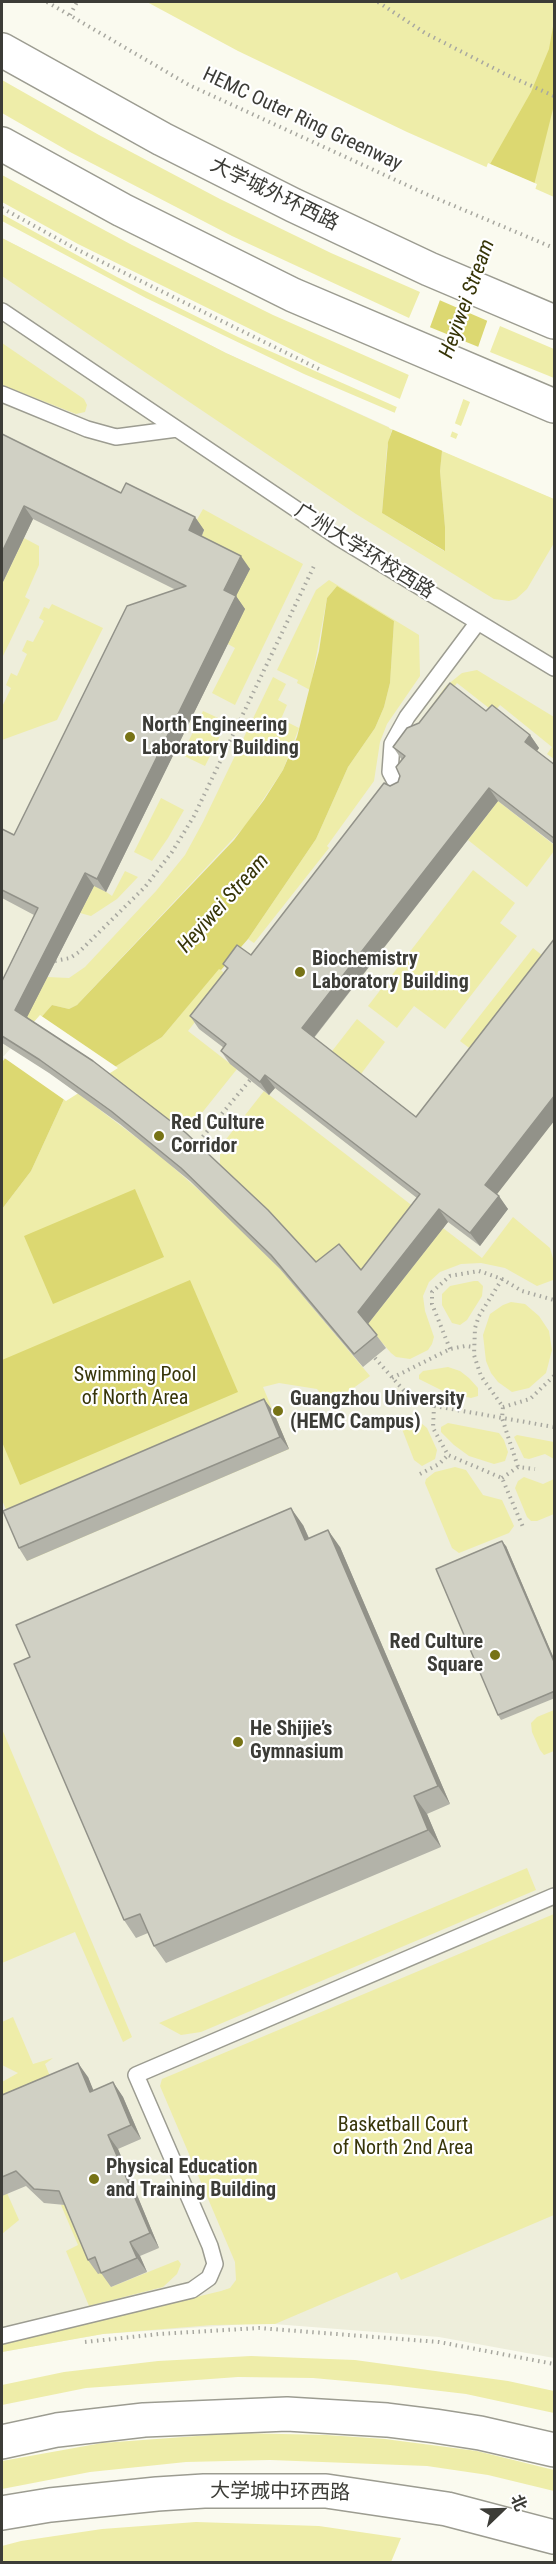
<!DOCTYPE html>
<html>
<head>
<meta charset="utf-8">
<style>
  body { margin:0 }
  #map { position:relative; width:556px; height:2564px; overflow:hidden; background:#fafaef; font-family:"Roboto Condensed","Noto Sans SC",sans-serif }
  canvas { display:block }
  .frame { position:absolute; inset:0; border:3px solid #3c3c37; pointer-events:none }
  .north { position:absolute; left:472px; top:2480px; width:60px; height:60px; -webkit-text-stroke:4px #fff; paint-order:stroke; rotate:67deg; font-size:16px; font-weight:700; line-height:24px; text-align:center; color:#3c3c37 }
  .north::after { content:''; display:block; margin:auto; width:21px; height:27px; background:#3c3c37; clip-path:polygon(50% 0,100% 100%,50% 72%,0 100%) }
</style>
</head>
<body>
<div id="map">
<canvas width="556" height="2564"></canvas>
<div class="frame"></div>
<div class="north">北</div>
</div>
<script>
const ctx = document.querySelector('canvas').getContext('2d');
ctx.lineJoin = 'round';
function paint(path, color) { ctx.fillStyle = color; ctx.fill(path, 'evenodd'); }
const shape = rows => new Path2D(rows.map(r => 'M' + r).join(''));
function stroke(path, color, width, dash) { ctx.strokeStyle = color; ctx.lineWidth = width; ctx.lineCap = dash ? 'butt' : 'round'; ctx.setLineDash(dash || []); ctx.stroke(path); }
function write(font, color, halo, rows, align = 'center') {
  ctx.font = font + ' "Roboto Condensed","Noto Sans SC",sans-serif'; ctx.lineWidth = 4.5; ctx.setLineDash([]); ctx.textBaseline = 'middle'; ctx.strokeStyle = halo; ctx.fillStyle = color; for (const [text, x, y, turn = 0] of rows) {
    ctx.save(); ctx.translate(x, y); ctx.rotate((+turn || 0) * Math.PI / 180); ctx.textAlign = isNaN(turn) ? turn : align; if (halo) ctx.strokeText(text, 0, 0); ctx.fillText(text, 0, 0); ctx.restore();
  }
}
const built = shape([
  [2,238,226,353,501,478,554,499,554,2358,439,2337,261,2323,103,2334,2,2352]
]);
const green = shape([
  [147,2,554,2,554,197,407,132,309,85,238,51],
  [2,80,99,135,220,199,331,253,420,292,409,318,232,236,70,152,2,113],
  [2,175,132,245,273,315,470,402,461,426,321,364,78,244,2,202],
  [2,214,117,277,238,337,458,434,456,439,304,374,146,298,2,221],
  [2,238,226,353,392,429,387,447,382,513,444,551,445,527,440,471,442,451,554,499,554,543,527,589,516,599,509,601,494,599,356,514,2,276],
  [500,326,554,349,554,378,490,352],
  [2,343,84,399,87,405,85,412,76,414,2,385],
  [203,509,303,564,235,705,212,693,235,648,228,644,198,543,204,530,194,525],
  [24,538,39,546,39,565,25,597,30,600,2,658,2,584],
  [329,580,419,635,420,676,387,724,380,742,374,781,327,846,329,848,254,943,248,939,316,839,348,767,375,728,384,707,390,683,394,621,337,586,327,598,310,690,297,683,298,680,277,670,316,590],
  [52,604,103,628,57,720,2,740,2,707,11,688,6,685,11,673,17,676,27,654,22,651,27,640,33,642,44,621,39,618,44,607,49,609],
  [477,670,554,717,554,759,547,754,552,747,500,705,494,712,457,683,415,739,402,762,404,751,414,730,446,686,462,673],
  [273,677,286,684,278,700,287,705,281,719,299,728,283,770,246,825,77,1005,69,1009,52,1005,32,1028,24,1022,47,977,69,978,85,967,156,891,185,855,203,822],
  [203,711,227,722,205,766,182,755],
  [161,798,184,810,168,838,152,861,134,852],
  [498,801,554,845,554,851,527,887,468,840],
  [473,870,515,903,500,923,517,936,445,1029,414,1006,397,1028,368,1006],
  [125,871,138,877,117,899,91,916,80,913,95,884,112,896],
  [533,948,553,964,481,1057,460,1041],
  [219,968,229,978,188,1031,237,1069,197,1119,188,1125,171,1127,103,1074,162,1037],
  [357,1019,385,1042,358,1078,329,1055],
  [75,1091,158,1154,218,1207,280,1269,370,1376,330,1405,317,1389,279,1383,263,1387,289,1449,27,1561,2,1500,2,1209,31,1171,64,1099],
  [264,1091,423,1214,352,1306,325,1276,220,1169,220,1147],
  [513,1217,550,1248,554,1262,553,1280,537,1286,505,1268,481,1263,461,1264,440,1272,429,1282,423,1296,425,1311,434,1337,432,1344,428,1350,410,1359,396,1357,391,1353,367,1325,443,1228,482,1258],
  [474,1281,478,1281,483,1286,482,1296,467,1320,460,1325,452,1323,442,1305,442,1294,450,1286],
  [511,1302,525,1304,539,1316,549,1331,552,1350,546,1373,529,1388,512,1392,498,1382,491,1373,486,1361,483,1335,490,1314,503,1305],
  [448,1367,460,1371,469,1378,478,1388,478,1396,471,1398,445,1392,419,1379,419,1375,423,1371],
  [415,1418,427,1428,437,1450,435,1459,422,1466,414,1460,402,1429,405,1422],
  [448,1423,499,1433,504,1440,508,1452,505,1461,494,1464,469,1456,454,1445,441,1432,441,1427],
  [517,1435,554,1442,554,1459,545,1454,529,1459,524,1458,514,1437],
  [455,1467,466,1470,483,1495,502,1500,514,1526,509,1533,459,1553,452,1548,425,1483,426,1479,435,1472],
  [524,1477,543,1484,554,1479,554,1514,537,1521,531,1521,527,1517,515,1488,518,1481],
  [554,1710,554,1751,544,1755,540,1750,532,1732,531,1723,537,1717],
  [2,1729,132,2037,123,2042,75,1932,2,1963],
  [527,1868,536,1890,201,2032,181,2035,159,2023],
  [554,1914,554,2215,401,2280,397,2272,275,2324,212,2325,103,2334,2,2352,2,2344,221,2291,230,2288,236,2280,235,2262,160,2086,162,2079],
  [13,2017,33,2064,53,2058,45,2064,56,2091,2,2114,2,2082,18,2073,2,2065,2,2022],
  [7,2193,19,2220,2,2234,2,2196],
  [68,2203,111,2287,178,2260,181,2264,177,2274,163,2287,89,2306,66,2251,78,2245,61,2205],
  [251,2356,355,2360,508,2381,554,2391,554,2413,466,2394,390,2385,313,2378,238,2377,86,2388,2,2405,2,2385,64,2372,158,2361],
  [238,2433,326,2435,385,2439,477,2451,554,2470,554,2491,488,2475,427,2466,270,2460,186,2462,90,2472,2,2489,2,2461,102,2443],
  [196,2522,319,2526,401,2538,391,2562,2,2562,2,2546,21,2541,102,2529]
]);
const water = shape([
  [554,21,554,105,533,189,442,451,440,471,445,527,445,551,382,513,388,442,489,166,531,92,549,49],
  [337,586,394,621,390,683,384,707,375,728,348,767,316,839,248,939,221,970,219,969,162,1037,64,1099,31,1171,2,1209,2,1062,52,1005,69,1009,77,1005,234,840,264,800,283,770,297,737,319,651,327,598],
  [135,1189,164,1257,53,1304,24,1236],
  [190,1280,238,1392,20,1485,2,1442,2,1360]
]);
const pier = shape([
  [488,163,537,184,490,322,437,299],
  [427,326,481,348,445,452,389,428],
  [40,1015,118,1068,66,1101,3,1057]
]);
const path = shape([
  [47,2,189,85,426,194,554,248],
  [378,2,425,33,507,75,554,96],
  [70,15,77,2],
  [2,208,76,249,319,369],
  [55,961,70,958,79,952,145,887,172,852,194,816,315,564],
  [195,1146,250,1080],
  [502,1279,479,1316,475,1328,474,1355,481,1376,503,1407,502,1418,518,1467],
  [450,1349,432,1304,432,1292,450,1276,479,1271,502,1279,522,1291,554,1300],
  [375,1358,406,1393,422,1402,434,1406,554,1427],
  [392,1378,450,1349,465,1346,474,1347],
  [434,1406,433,1428,448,1455,502,1478,523,1527],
  [503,1407,530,1399,554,1376],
  [420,1474,439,1464,448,1455],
  [502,1478,518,1467,535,1469],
  [85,2342,159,2334,259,2328,439,2342,554,2364]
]);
const service = shape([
  [2,311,339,538,554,668],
  [2,394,87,429,116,437,177,429],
  [399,789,390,772,392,744,407,717,478,622],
  [2,2336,192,2290,209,2278,215,2264,210,2246,136,2075,554,1896]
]);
const primary = shape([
  [2,50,162,139,293,205,429,269,554,322],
  [2,144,122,210,293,295,554,406],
  [2,2442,57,2430,144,2420,287,2414,387,2420,435,2426,480,2433,554,2450],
  [2,2513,50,2505,157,2494,204,2491,326,2491,447,2509,554,2537]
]);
const wall = shape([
  [2,434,121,493,195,517,204,530,202,536,250,569,236,596,245,609,106,892,94,886,27,1017,316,1262,361,1270,417,1198,275,1088,269,1095,230,1064,221,1051,224,1048,199,1029,190,1016,227,969,223,964,251,955,390,786,398,782,402,760,393,747,486,711,530,735,539,748,537,751,555,765,555,845,498,801,314,1038,497,1195,508,1209,480,1246,448,1222,368,1324,386,1348,363,1367,280,1269,190,1181,120,1124,49,1073,2,1043,2,981,34,915,2,898,2,829,14,835,176,590,33,519,2,584],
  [273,1411,289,1449,27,1561,19,1548],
  [303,1525,309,1538,340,1547,450,1804,427,1814,441,1847,166,1963,154,1946,148,1933,136,1938,124,1920,30,1657],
  [506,1546,555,1661,555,1698,501,1720,498,1715],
  [88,2077,93,2091,113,2082,123,2097,141,2139,118,2149,159,2248,140,2256,147,2272,111,2287,101,2273,98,2274,88,2260,65,2205,44,2203,26,2186,2,2196,2,2095]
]);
const shadedWall = shape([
  [24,506,33,519,2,584,2,552],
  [195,517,204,530,198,543,189,530],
  [241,556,250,569,236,596,245,609,106,892,97,879,224,590],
  [530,735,539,748,534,755,525,742],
  [489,788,498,801,311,1041,302,1028],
  [85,873,94,886,24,1023,15,1010],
  [265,1075,275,1088,269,1095,260,1082],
  [555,1095,555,1120,494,1198,485,1185],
  [499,1196,508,1209,480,1246,470,1233],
  [439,1209,448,1222,367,1325,358,1312],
  [264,1399,273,1411,289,1449,280,1437],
  [291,1508,303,1525,317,1557,305,1540],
  [328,1530,340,1547,450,1804,438,1786],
  [502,1541,506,1546,555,1661,555,1664],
  [414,1796,427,1814,441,1847,428,1830],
  [78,2063,88,2077,100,2106,90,2092],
  [113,2082,123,2097,141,2139,131,2125],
  [108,2135,118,2149,159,2248,150,2233],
  [130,2242,140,2256,147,2272,137,2258]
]);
const building = shape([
  [2,434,121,493,126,483,195,517,189,530,241,556,224,590,236,596,97,879,85,873,15,1010,93,1061,186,1133,268,1210,316,1262,339,1244,361,1270,420,1194,265,1075,260,1082,221,1051,226,1044,190,1016,228,968,223,964,237,945,251,955,384,783,390,786,398,782,400,776,396,767,405,756,393,747,407,728,419,723,450,683,486,711,492,705,530,735,525,742,555,765,555,839,489,788,302,1028,416,1117,555,938,555,1095,485,1185,499,1196,470,1233,439,1209,358,1312,377,1335,354,1354,271,1255,181,1168,111,1111,40,1060,2,1036,2,981,38,908,2,890,2,829,14,835,127,606,186,586,24,506,2,552,2,434],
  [264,1399,280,1437,19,1548,3,1511,264,1399],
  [291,1508,305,1540,328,1530,438,1786,414,1796,428,1830,154,1946,140,1914,124,1920,14,1664,30,1657,16,1625,291,1508],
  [502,1541,555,1664,555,1691,498,1715,436,1569,502,1541],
  [78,2063,90,2092,113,2082,131,2125,108,2135,150,2233,130,2242,137,2258,101,2273,95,2257,88,2260,59,2191,34,2189,16,2171,2,2177,2,2095,78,2063]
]);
const markers = [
  [130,737,6,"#777316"],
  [300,972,6,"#777316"],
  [159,1136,6,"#777316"],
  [278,1411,6,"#777316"],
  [495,1655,6,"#777316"],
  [238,1742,6,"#777316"],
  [94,2179,6,"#777316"]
];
const streetNames = [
  ["HEMC Outer Ring Greenway",302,120,25],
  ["大学城外环西路",274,195,26],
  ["广州大学环校西路",364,552,32],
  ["大学城中环西路",280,2493,1]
];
const poiNames = [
  ["North Engineering",142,726],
  ["Laboratory Building",142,749],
  ["Biochemistry",312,960],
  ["Laboratory Building",312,983],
  ["Red Culture",171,1124],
  ["Corridor",171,1147],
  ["Guangzhou University",290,1400],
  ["(HEMC Campus)",290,1423],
  ["Red Culture",483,1643,"right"],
  ["Square",483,1666,"right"],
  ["He Shijie’s",250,1730],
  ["Gymnasium",250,1753],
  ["Physical Education",106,2168],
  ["and Training Building",106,2191]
];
const parkNames = [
  ["Swimming Pool",135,1376],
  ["of North Area",135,1399],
  ["Basketball Court",403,2126],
  ["of North 2nd Area",403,2149]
];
const waterNames = [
  ["Heyiwei Stream",468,299,-70],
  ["Heyiwei Stream",224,904,-48]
];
paint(built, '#eeeedb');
paint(green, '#eeeda9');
paint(water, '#dcd871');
paint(pier, '#fafaef');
stroke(service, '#9c9c91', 18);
stroke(primary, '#9c9c91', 36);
stroke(path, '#a8a8a0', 4, [1.5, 4.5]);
stroke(service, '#fff', 15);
stroke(primary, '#fff', 33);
paint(wall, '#b3b3a9');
paint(shadedWall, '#929289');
paint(building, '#d0d0c4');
stroke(building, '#929289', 1.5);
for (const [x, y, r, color] of markers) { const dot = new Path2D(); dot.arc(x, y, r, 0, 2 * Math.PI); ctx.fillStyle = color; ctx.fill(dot); stroke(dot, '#fff', 2); }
write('20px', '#3c3c37', '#fff', streetNames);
write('bold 20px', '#3c3c37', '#fff', poiNames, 'left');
write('20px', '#383609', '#fff', parkNames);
write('italic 21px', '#373507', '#fff', waterNames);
</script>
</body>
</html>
